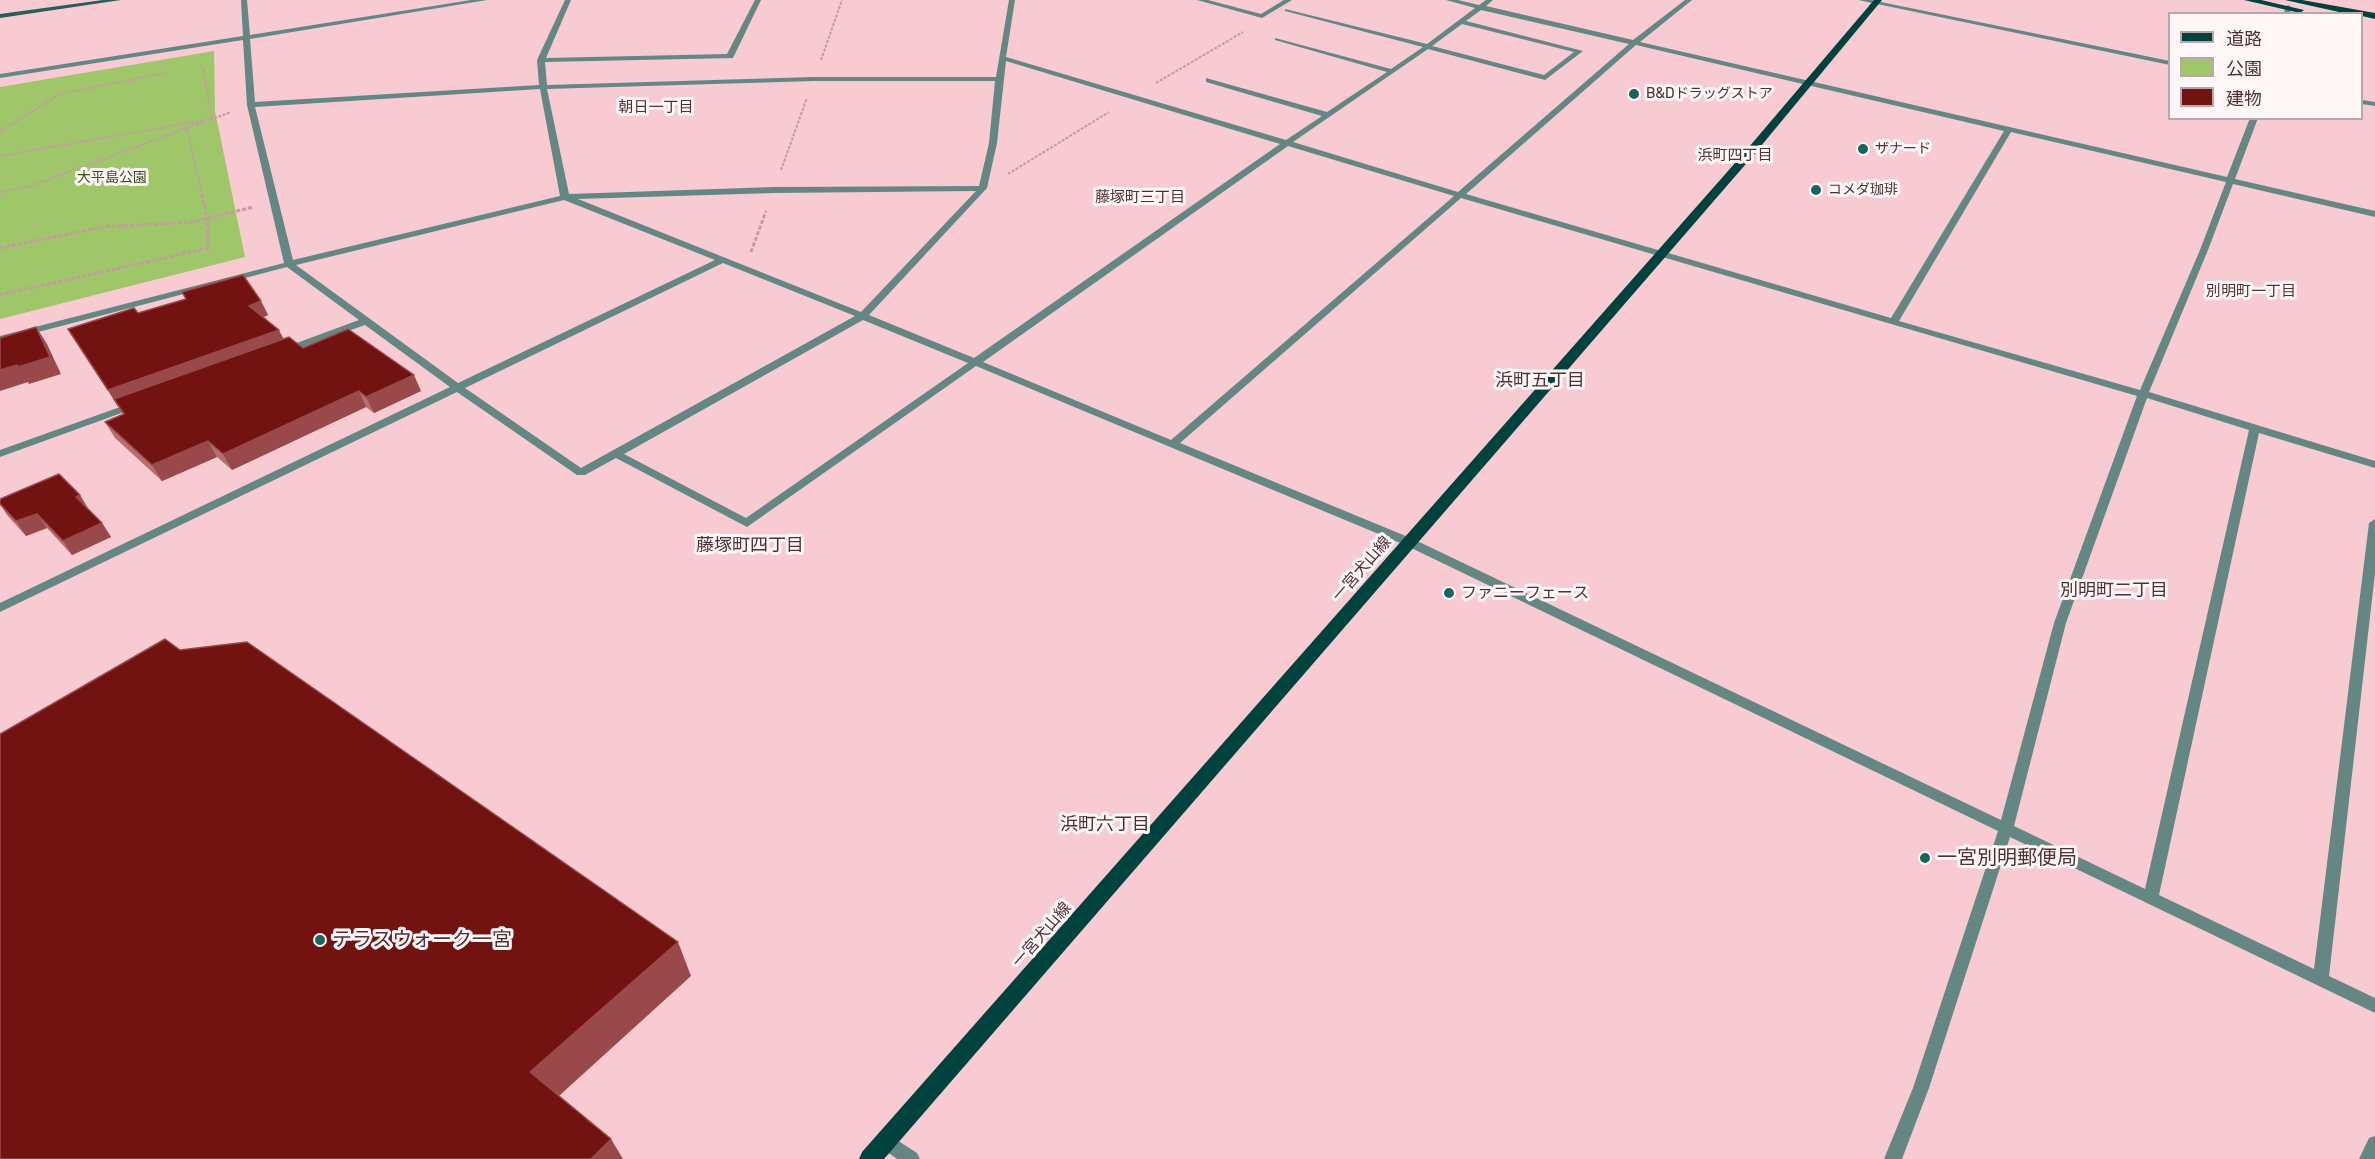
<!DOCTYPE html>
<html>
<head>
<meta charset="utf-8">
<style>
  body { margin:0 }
  #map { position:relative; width:2375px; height:1159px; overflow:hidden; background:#f8cad1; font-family:Rubik,"Noto Sans JP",sans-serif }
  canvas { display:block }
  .legend { position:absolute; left:2168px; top:12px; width:195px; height:108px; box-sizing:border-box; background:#fef6f7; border:2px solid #b8a7aa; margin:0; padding:8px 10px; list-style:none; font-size:18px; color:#4e3036 }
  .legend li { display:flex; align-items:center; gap:12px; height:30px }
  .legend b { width:30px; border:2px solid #b8a7aa }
</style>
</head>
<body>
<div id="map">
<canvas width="2375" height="1159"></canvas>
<ul class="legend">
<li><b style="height:8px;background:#00423e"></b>道路</li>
<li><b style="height:16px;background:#a0c66a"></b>公園</li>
<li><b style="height:16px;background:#721211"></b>建物</li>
</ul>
</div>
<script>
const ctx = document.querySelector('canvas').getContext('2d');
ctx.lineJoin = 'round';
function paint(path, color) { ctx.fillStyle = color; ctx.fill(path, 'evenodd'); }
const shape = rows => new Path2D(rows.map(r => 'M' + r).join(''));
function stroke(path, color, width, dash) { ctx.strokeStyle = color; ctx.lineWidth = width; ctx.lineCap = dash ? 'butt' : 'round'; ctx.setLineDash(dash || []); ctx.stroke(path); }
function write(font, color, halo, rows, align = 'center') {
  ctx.font = font + ' Rubik,"Noto Sans JP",sans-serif'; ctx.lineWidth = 6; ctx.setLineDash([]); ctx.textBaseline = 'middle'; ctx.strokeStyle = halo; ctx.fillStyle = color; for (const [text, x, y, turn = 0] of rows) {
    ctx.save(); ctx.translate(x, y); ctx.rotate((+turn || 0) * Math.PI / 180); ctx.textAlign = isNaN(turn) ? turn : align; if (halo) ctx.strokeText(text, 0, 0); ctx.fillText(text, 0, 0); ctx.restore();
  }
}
const green = shape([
  [214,51,215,111,245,257,0,319,0,87]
]);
const pathFar1 = shape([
  [821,60,842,0],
  [1156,83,1243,32],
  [210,120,231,112],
  [187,128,202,196],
  [0,131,60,94,166,73],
  [0,156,212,119,203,66,200,66],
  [781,170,807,98],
  [1008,174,1109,112],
  [0,192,28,187,203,122]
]);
const path = shape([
  [0,248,103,227,193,222,253,207],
  [751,252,766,211],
  [0,295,208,248,207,218,202,194]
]);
const minor = shape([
  [241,0,247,0,250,35,471,0,487,0,250,39,255,102,539,85,537,60,565,0,571,0,546,58,727,54,755,0,761,0,733,58,545,62,547,85,814,77,996,77,1009,0,1015,0,1006,57,1286,140,1322,116,1206,82,1206,78,1327,112,1387,72,1275,40,1275,38,1391,69,1423,47,1285,11,1285,9,1427,44,1475,8,1446,0,1458,0,1479,5,1486,0,1493,0,1486,6,1633,40,1685,0,1692,0,1640,42,2227,177,2250,118,2258,118,2235,179,2375,211,2375,217,2233,184,2208,250,2149,392,2375,461,2375,468,2259,433,2159,895,2314,969,2369,523,2375,519,2375,573,2329,976,2375,998,2375,1013,2010,837,1929,1088,1902,1159,1884,1159,1913,1088,1998,831,1405,545,976,366,747,527,616,458,585,475,577,475,457,392,0,612,0,603,450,387,365,325,289,352,283,352,283,348,359,320,287,267,0,342,0,336,284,263,247,105,243,40,0,78,0,74,243,36,241,0],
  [1481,10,1629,44,1458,192,1293,142,1428,49,1545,80,1583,51,1466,21,1481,10],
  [1462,24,1574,52,1544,75,1432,46,1462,24],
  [1636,45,2004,131,1891,318,1466,194,1636,45],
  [1006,61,1280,144,974,358,869,315,987,188,997,143,1006,61],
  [814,81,995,81,989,143,979,186,774,187,569,194,547,89,814,81],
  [540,89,560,196,293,260,255,107,540,89],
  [2011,132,2226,182,2200,250,2140,390,1899,321,2011,132],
  [1288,146,1454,196,1171,440,983,362,1288,146],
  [976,191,861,312,578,199,774,193,976,191],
  [1461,198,2137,396,2054,623,2001,820,1413,539,1180,443,1461,198],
  [564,200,715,260,458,383,296,265,564,200],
  [723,263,855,316,581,468,465,388,723,263],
  [863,320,968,363,746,518,624,454,863,320],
  [2147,398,2249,430,2145,889,2014,826,2066,623,2147,398],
  [1197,0,1208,0,1261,14,1284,0,1292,0,1262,18,1197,0],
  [1858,0,1871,0,2170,61,2170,65,1858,0],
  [2288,5,2291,7,2290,14,2284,14,2285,7,2288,5],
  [2362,100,2375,102,2375,106,2362,104,2362,100],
  [134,402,139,405,138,407,0,457,0,450,134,402],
  [886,1133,917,1153,920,1159,897,1159,880,1147,877,1141,880,1135,886,1133],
  [2375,1136,2375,1159,2359,1159,2369,1138,2375,1136]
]);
const secondary = shape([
  [103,0,121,0,0,18,0,14,103,0]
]);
const primary = shape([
  [1874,0,1882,0,1751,158,884,1159,859,1159,862,1152,1743,154,1874,0],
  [2244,0,2261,0,2304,10,2300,13,2244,0],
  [2285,0,2302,0,2375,13,2375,19,2362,16,2362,14,2348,14,2285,0]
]);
const wall = shape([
  [261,301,268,315,264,317,283,338,303,348,421,391,374,413,366,407,232,470,217,457,162,481,115,438,105,422,123,414,68,329],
  [0,499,89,510,102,523,111,537,72,555,47,528,26,536,7,515,0,504]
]);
const shadedWall = shape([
  [261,301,268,315,256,320,249,306],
  [36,327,47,344,61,374,29,384,28,382,0,391,0,370],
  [279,330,286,344,117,405,108,390],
  [414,375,421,391,374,413,366,397],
  [359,391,366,407,232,470,223,454],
  [208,441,217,457,162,481,152,465],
  [80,495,89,510,76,497],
  [37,514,47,528,26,536,16,521],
  [102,523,111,537,72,555,63,541],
  [678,942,691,976,549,1105,530,1072],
  [611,1139,623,1159,591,1159]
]);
const building = shape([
  [243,275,261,301,249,306,279,330,108,390,68,329,134,308,138,313,186,299,182,292,243,275],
  [36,327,50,357,18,367,17,365,0,370,0,338,36,327],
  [348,329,414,375,366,397,359,391,223,454,208,441,152,465,105,422,124,414,114,399,289,337,303,348,348,329],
  [59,474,80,495,76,497,102,523,63,541,37,514,16,521,0,504,0,499,59,474],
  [165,639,180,650,247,642,678,942,530,1072,611,1139,591,1159,0,1159,0,734,165,639]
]);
const markers = [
  [1634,94,6,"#18655f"],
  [1863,149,6,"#18655f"],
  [1816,190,6,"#18655f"],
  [1449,593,6,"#18655f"],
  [1925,858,6,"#18655f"],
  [320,940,6,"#18655f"]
];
const farPoinames = [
  ["B&Dドラッグストア",1646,94],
  ["ザナード",1875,149],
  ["コメダ珈琲",1828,190]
];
const farParknames = [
  ["大平島公園",112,178]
];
const farNeighbourhoodnames = [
  ["朝日一丁目",656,108],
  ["浜町四丁目",1735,156],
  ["藤塚町三丁目",1140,198],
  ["別明町一丁目",2251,292]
];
const streetNames = [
  ["一宮犬山線",1362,569,-49],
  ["一宮犬山線",1042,935,-49]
];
const poiNames = [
  ["ファニーフェース",1461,593]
];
const neighbourhoodNames = [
  ["浜町五丁目",1540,381],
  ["藤塚町四丁目",750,546],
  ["別明町二丁目",2114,591],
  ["浜町六丁目",1105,825]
];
const nearPoinames = [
  ["一宮別明郵便局",1937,858],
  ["テラスウォーク一宮",332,940]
];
paint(green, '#a0c66a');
stroke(pathFar1, '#c49ba1', 2, [3, 1.5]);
stroke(path, '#c49ba1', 3, [4, 2]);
paint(minor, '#648783');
paint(secondary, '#27605b');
paint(primary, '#00423e');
paint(wall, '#b56e71');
paint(shadedWall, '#9a494b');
paint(building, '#721211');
stroke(building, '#9a494b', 1.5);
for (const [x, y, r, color] of markers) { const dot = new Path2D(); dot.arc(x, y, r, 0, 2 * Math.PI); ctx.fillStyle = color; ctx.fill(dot); stroke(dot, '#fef6f7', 2); }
write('14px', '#4e3036', '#fef6f7', farPoinames, 'left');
write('14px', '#394c1b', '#fef6f7', farParknames);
write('15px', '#4e3036', '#fef6f7', farNeighbourhoodnames);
write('16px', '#4e3036', '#fef6f7', streetNames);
write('16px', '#4e3036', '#fef6f7', poiNames, 'left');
write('18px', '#4e3036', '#fef6f7', neighbourhoodNames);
write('20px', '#4e3036', '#fef6f7', nearPoinames, 'left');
</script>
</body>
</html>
